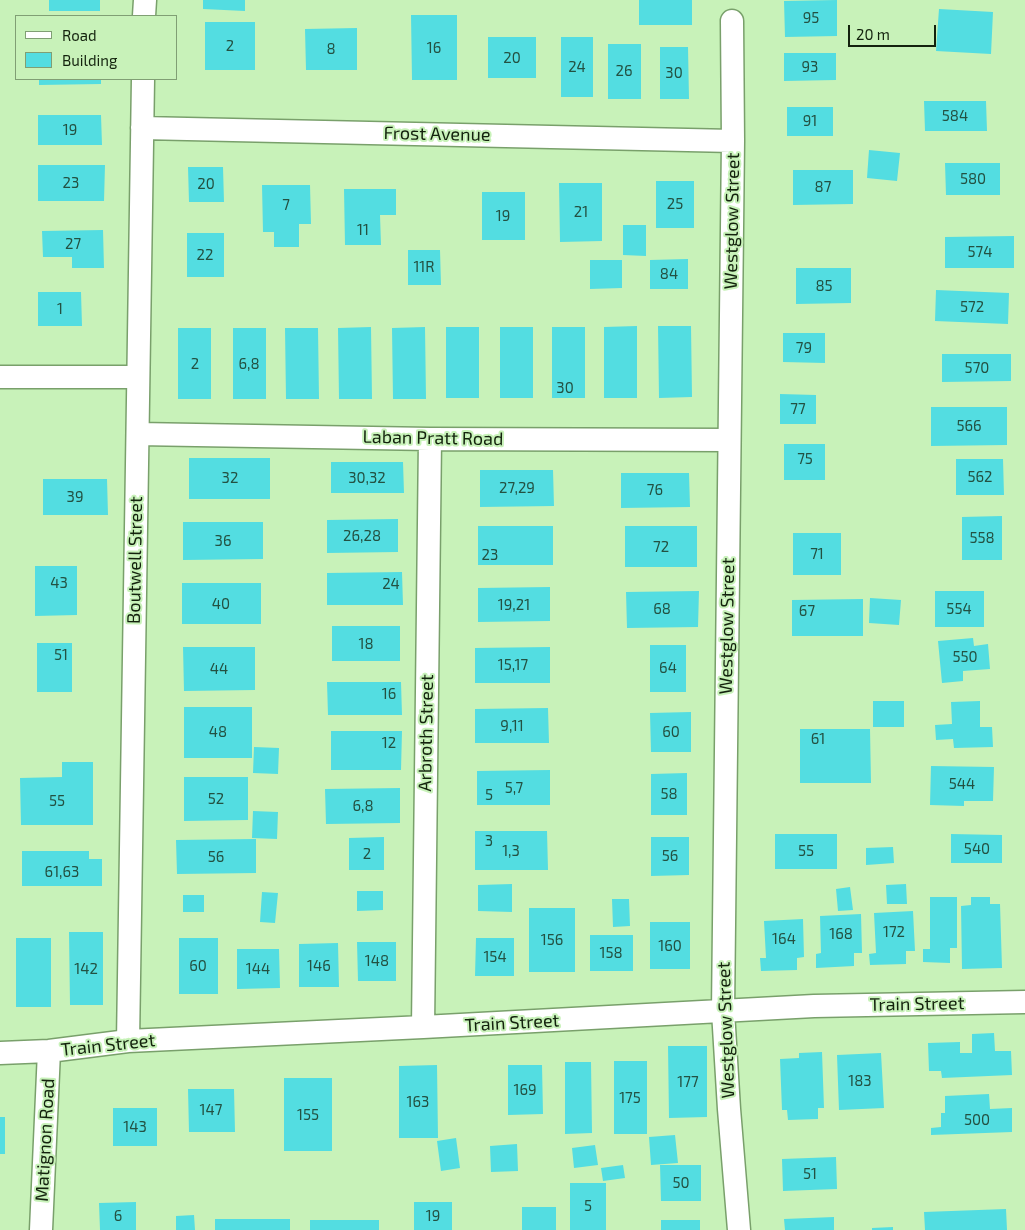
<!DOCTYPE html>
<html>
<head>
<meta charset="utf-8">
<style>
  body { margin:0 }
  #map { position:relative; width:1025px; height:1230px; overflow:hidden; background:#c8f2b9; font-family:"Exo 2",sans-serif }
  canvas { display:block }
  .legend { position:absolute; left:15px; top:15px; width:162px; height:65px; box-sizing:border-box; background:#c8f2b9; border:1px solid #809f74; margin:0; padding:6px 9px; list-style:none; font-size:15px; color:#13220d }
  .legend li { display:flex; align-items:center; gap:10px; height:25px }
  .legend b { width:25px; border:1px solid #809f74 }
  .scale { position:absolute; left:848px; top:25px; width:88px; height:22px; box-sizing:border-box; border:2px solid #13220d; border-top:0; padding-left:6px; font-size:15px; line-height:18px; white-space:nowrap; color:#13220d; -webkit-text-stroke:4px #c8f2b9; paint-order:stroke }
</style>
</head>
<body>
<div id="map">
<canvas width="1025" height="1230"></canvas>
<ul class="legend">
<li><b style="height:6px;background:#fff"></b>Road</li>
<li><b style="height:14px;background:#53dde1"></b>Building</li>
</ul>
<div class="scale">20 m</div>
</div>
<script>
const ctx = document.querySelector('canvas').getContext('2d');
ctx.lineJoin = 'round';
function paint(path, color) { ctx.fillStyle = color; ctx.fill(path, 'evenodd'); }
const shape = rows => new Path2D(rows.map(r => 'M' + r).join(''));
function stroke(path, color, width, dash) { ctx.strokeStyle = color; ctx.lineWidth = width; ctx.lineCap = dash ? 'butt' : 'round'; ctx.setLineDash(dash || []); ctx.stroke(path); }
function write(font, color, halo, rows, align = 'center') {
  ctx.font = font + ' "Exo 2",sans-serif'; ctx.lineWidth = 4; ctx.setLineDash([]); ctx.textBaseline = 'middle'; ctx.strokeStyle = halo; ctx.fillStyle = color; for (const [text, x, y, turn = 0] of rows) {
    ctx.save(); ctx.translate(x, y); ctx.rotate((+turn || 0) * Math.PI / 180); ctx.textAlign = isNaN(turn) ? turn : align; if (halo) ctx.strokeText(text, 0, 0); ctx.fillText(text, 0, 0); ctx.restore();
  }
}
const building = shape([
  [49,0,100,0,100,11,49,11],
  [203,0,245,0,245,11,203,9],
  [639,0,692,0,692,25,639,25],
  [837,0,837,36,785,37,784,1],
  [939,9,993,12,991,54,936,51],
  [411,15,457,15,457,80,412,80],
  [205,22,255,22,255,70,205,70],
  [357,28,357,70,306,70,305,29],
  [488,37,536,37,536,78,488,78],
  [561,37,593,37,593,97,561,97],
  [608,44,641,44,641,99,608,99],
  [660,47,688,47,689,99,660,99],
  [784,53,836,53,836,80,784,81],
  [39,79,101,79,101,84,39,85],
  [924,101,986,101,987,131,925,131],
  [787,107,833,107,833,136,787,136],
  [38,115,101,115,102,145,38,145],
  [869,150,900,153,897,181,867,178],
  [945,163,1000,163,1000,195,946,195],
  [38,165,105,165,104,201,38,201],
  [188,167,223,167,224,202,189,202],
  [793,170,853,170,853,204,793,205],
  [656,181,694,181,694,228,656,228],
  [559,183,602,183,602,241,560,242],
  [262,185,310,185,311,224,299,224,299,247,274,247,274,232,263,232],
  [344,189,396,189,396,215,380,215,381,245,345,245],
  [482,192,525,192,525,240,482,240],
  [623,225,646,225,646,256,623,255],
  [103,230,104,268,72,268,72,257,43,257,42,231],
  [187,233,224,233,224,277,187,277],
  [1014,236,1014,268,945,268,945,237],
  [408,250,440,250,441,285,408,285],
  [688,259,688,289,650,289,650,260],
  [590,260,622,260,622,288,590,289],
  [796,268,851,268,851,303,796,304],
  [936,290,1009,293,1008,324,935,321],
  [38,292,81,292,82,326,38,326],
  [637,326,637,398,604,398,604,327],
  [658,326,691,326,692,397,659,398],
  [371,327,372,399,339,399,338,328],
  [425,327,426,399,393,399,392,328],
  [446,327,479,327,479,398,446,398],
  [500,327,533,327,533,398,500,398],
  [552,327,585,327,585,398,552,398],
  [178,328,211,328,211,399,178,399],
  [233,328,266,328,266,399,233,399],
  [285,328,318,328,319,399,286,399],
  [783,333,825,333,825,363,783,362],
  [942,354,1011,354,1011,381,942,382],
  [780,394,816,395,816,424,780,424],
  [931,407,1007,407,1007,445,931,446],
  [784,444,825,444,825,480,784,480],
  [189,458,270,458,270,499,189,499],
  [956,459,1003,459,1004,495,956,495],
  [331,462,403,462,404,493,331,493],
  [480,470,553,470,554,506,480,507],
  [621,473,689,473,690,507,621,508],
  [43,479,107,479,108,515,43,515],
  [1002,516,1002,560,962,560,962,517],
  [398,519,398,552,327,553,327,520],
  [183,522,263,522,263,559,183,560],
  [478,526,553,526,553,565,478,565],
  [625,526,697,526,697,567,625,567],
  [793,533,841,533,841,575,793,575],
  [35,566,77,566,77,615,35,616],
  [402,572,403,605,327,605,327,573],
  [182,583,261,583,261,624,182,624],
  [550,587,550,621,478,622,478,588],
  [699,591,698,627,627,628,626,592],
  [935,591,984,591,984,627,935,627],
  [870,598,901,600,899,625,869,623],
  [863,599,863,636,792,636,792,600],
  [332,626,400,626,400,661,332,661],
  [973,638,974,646,988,644,990,669,963,671,963,681,942,683,938,641],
  [37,643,72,643,72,692,37,692],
  [650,645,686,645,686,692,650,692],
  [183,647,255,647,255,690,184,691],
  [550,647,550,683,475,683,475,648],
  [327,682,401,682,402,715,328,715],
  [873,701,904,701,904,727,873,727],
  [980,701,980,727,992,727,993,747,954,748,953,739,936,740,935,725,952,724,951,702],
  [184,707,252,707,252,758,184,758],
  [548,708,549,743,475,743,475,709],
  [691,712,691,752,651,752,650,713],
  [800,729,870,729,871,783,800,783],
  [331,731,402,731,401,770,331,770],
  [254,747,279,748,278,774,253,773],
  [62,762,93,762,93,825,21,825,20,778,62,777],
  [931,766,994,767,993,801,964,801,964,806,930,805],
  [550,770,550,805,477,805,477,771],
  [687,773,687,815,651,815,651,774],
  [184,777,248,777,248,820,184,821],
  [400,788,400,823,326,824,325,789],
  [253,811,278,812,277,839,252,838],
  [475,831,547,831,548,870,475,870],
  [775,834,837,834,837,869,775,869],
  [951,834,1002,835,1002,863,951,863],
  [384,837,384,870,349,870,349,838],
  [651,837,689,837,689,875,651,876],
  [256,839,256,873,177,874,176,840],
  [893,847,894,863,866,865,866,848],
  [22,851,89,851,89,859,102,859,102,886,22,886],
  [512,884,512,912,478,911,478,885],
  [906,884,907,904,887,904,886,885],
  [850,887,853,910,838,911,836,889],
  [357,891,383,891,383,910,357,911],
  [262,892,278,893,275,923,260,922],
  [183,895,204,895,204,912,183,912],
  [930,897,957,897,957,948,950,948,950,963,923,962,923,949,930,949],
  [971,897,990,897,990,904,1000,904,1002,968,962,969,961,906,971,905],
  [612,899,629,899,630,926,613,927],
  [529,908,575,908,575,972,529,972],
  [913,911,915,951,906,951,906,964,870,965,869,954,876,953,874,913],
  [861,914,862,953,854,953,854,966,816,968,816,954,821,953,820,916],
  [803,919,804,957,797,958,797,970,761,971,760,958,766,958,764,921],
  [650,922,690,922,690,969,650,969],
  [69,932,103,932,103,1005,70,1005],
  [590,935,633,935,633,971,590,971],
  [16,938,51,938,51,1007,16,1007],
  [179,938,218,938,218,994,179,994],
  [476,938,514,938,514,976,475,976],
  [357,942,396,942,396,981,358,981],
  [338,943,339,987,299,987,299,944],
  [237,949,279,949,280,988,237,989],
  [994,1033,995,1051,1011,1051,1012,1075,942,1078,941,1071,929,1071,928,1043,960,1042,960,1053,972,1053,972,1034],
  [668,1046,707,1046,707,1117,669,1118],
  [822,1052,824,1108,818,1108,818,1119,788,1120,787,1110,782,1110,780,1059,799,1058,799,1053],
  [881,1053,884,1108,839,1110,837,1055],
  [614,1061,647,1061,647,1134,614,1134],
  [565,1062,591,1062,592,1133,565,1134],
  [437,1065,438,1138,399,1138,399,1066],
  [508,1065,542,1065,543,1114,508,1115],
  [284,1078,332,1078,332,1151,284,1151],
  [188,1089,234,1089,235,1132,189,1132],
  [989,1094,990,1109,1012,1108,1012,1132,931,1135,931,1128,941,1127,941,1113,945,1113,945,1096],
  [113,1108,157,1108,157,1146,113,1146],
  [0,1117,5,1117,5,1154,0,1154],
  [675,1135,678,1163,651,1165,649,1137],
  [456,1138,460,1168,441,1171,437,1141],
  [517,1144,518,1171,491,1172,490,1146],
  [595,1145,598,1165,574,1168,572,1148],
  [836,1157,837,1189,783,1191,782,1159],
  [623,1165,625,1178,603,1181,601,1168],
  [660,1165,701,1165,701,1201,661,1201],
  [570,1183,606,1183,606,1230,570,1230],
  [136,1202,136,1230,100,1230,99,1203],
  [414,1202,452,1202,452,1230,414,1230],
  [522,1207,556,1207,556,1230,522,1230],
  [1006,1209,1007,1230,925,1230,924,1212],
  [194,1215,195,1230,176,1230,176,1216],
  [834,1217,834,1230,785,1230,784,1219],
  [215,1219,290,1219,290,1230,215,1230],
  [310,1220,379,1220,379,1230,310,1230],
  [661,1220,700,1220,700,1230,661,1230],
  [893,1227,893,1230,872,1230,872,1228]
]);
const street = shape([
  [144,16,145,0],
  [732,21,733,141,723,1011,729,1109,739,1230],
  [142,128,733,141],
  [0,377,138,377],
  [138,434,430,439,729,440],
  [423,1027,430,439],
  [128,1041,143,79],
  [0,1053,49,1051,128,1041,423,1027,814,1006,1025,1002],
  [41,1230,49,1051]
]);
const numberNames = [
  ["95",811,18],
  ["2",230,46],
  ["16",434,48],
  ["8",331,49],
  ["20",512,58],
  ["24",577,67],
  ["93",810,67],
  ["26",624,71],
  ["30",674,73],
  ["584",955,116],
  ["91",810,121],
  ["19",70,130],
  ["580",973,179],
  ["23",71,183],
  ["20",206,184],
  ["87",823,187],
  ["25",675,204],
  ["7",286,205],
  ["21",581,212],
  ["19",503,216],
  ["11",363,230],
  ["27",73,244],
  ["574",980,252],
  ["22",205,255],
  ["11R",424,267],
  ["84",669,274],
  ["85",824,286],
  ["572",972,307],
  ["1",60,309],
  ["79",804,348],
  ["2",195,364],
  ["6,8",249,364],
  ["570",977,368],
  ["30",565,388],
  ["77",798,409],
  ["566",969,426],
  ["75",805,459],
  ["562",980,477],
  ["32",230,478],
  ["30,32",367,478],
  ["27,29",517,488],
  ["76",655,490],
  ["39",75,497],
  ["26,28",362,536],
  ["558",982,538],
  ["36",223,541],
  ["72",661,547],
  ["71",817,554],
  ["23",490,555],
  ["43",59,583],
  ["24",391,584],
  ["40",221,604],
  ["19,21",514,605],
  ["68",662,609],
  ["554",959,609],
  ["67",807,611],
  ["18",366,644],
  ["51",61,655],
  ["550",965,657],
  ["15,17",513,665],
  ["64",668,668],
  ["44",219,669],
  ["16",389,694],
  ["9,11",512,726],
  ["48",218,732],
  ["60",671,732],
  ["61",818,739],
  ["12",389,743],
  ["544",962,784],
  ["5,7",514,788],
  ["58",669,794],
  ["5",489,795],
  ["52",216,799],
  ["55",57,801],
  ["6,8",363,806],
  ["3",489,841],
  ["540",977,849],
  ["1,3",511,851],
  ["55",806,851],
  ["2",367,854],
  ["56",670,856],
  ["56",216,857],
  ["61,63",62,872],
  ["172",894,932],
  ["168",841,934],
  ["164",784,939],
  ["156",552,940],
  ["160",670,946],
  ["158",611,953],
  ["154",495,957],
  ["148",377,961],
  ["60",198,966],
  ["146",319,966],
  ["142",86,969],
  ["144",258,969],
  ["183",860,1081],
  ["177",688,1082],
  ["169",525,1090],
  ["175",630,1098],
  ["163",418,1102],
  ["147",211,1110],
  ["155",308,1115],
  ["500",977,1120],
  ["143",135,1127],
  ["51",810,1174],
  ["50",681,1183],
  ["5",588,1206],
  ["6",118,1216],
  ["19",433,1216]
];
const streetNames = [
  ["Frost Avenue",437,134,1],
  ["Westglow Street",732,221,-89],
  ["Laban Pratt Road",433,438,1],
  ["Boutwell Street",135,560,-89],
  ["Westglow Street",727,626,-89],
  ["Arbroth Street",426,733,-89],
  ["Train Street",917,1004,-1],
  ["Train Street",512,1023,-3],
  ["Westglow Street",726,1030,-92],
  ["Train Street",108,1045,-6],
  ["Matignon Road",45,1140,-87]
];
paint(building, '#53dde1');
stroke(street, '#79a06b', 25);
stroke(street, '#fff', 22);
write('15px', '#235142', null, numberNames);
write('18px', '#13220d', '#c8f2b9', streetNames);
</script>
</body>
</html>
